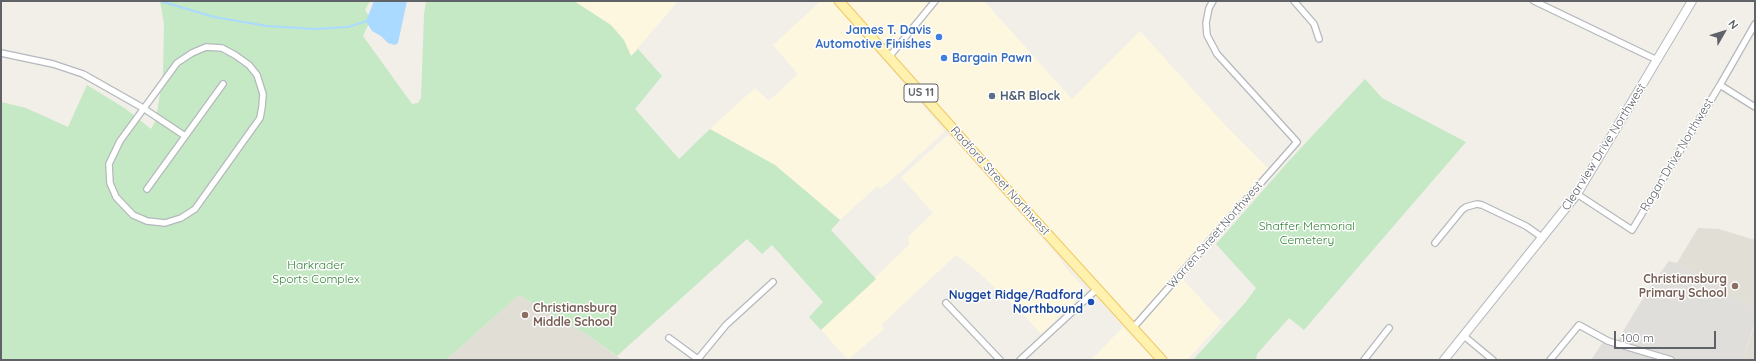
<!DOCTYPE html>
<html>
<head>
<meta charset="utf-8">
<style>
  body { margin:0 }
  #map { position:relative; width:1756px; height:361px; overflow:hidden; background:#f1efe8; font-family:Quicksand,sans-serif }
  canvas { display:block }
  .frame { position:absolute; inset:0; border:2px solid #5f6368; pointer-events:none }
  .north { position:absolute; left:1704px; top:12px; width:40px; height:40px; -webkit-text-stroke:3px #fff; paint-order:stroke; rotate:51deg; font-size:11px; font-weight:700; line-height:16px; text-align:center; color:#5f6368 }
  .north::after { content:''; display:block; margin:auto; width:14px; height:18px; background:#5f6368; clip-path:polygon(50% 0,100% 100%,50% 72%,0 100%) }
  .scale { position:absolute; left:1614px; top:331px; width:102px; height:18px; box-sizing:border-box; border:2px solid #5f6368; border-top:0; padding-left:5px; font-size:12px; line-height:14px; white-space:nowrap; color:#5f6368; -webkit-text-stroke:3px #fff; paint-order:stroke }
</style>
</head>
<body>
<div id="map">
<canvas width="1756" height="361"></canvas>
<div class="frame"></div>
<div class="north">N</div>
<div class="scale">100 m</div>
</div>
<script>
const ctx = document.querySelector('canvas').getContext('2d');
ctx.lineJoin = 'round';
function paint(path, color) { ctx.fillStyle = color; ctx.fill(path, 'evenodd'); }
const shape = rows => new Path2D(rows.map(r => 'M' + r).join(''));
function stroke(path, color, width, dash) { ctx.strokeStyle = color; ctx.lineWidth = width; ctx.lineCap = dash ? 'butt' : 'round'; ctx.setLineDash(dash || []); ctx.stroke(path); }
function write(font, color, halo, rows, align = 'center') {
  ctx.font = font + ' Quicksand,sans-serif'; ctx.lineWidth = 3; ctx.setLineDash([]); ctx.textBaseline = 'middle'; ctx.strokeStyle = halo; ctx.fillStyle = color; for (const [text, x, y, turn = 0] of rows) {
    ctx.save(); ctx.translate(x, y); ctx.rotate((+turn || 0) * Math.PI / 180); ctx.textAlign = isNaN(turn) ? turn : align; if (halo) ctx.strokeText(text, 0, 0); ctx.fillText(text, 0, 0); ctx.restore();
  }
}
const commercial = shape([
  [574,1,678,1,631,56,624,40],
  [821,1,832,1,944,130,942,134,897,175,881,188,877,186,840,220,775,165,710,129,755,88,769,101,798,74,773,45],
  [847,1,925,1,933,10,941,1,984,1,1072,99,1140,31,1224,124,1268,168,1176,272,1222,322,1187,360,1170,360,1021,197],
  [947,136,952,137,1057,255,1066,268,1085,289,1085,292,1041,334,1024,315,977,271,956,255,881,325,884,329,848,360,821,330,909,245,908,237,933,213,901,177],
  [1123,327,1154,360,1091,360]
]);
const industrial = shape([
  [1669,261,1677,263,1755,309,1755,322,1743,360,1591,360,1603,342,1614,346,1650,287]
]);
const education = shape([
  [1698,228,1719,229,1755,240,1755,309,1677,263],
  [519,295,586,334,622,360,446,360],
  [1755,322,1755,360,1743,360,1753,330]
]);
const green = shape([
  [160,1,370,1,365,10,371,19,363,36,412,104,418,103,421,98,424,15,426,1,574,1,611,25,624,40,631,56,638,49,662,76,635,109,679,159,710,129,775,165,840,220,831,230,876,279,821,330,809,317,823,302,772,245,762,254,747,239,617,356,586,334,519,295,446,360,1,360,1,102,26,108,68,127,87,85,126,109,151,129,156,120,163,73,164,24],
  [1365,79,1382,98,1466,142,1304,330,1289,318,1257,354,1256,360,1193,360,1245,303,1256,288,1216,244,1288,162]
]);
const water = shape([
  [374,1,407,1,398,43,395,45,388,43,381,36,372,31,366,21]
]);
const stream = shape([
  [160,1,214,17,267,26,314,29,348,27,367,21]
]);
const street = shape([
  [1294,1,1314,24,1319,39],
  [1534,1,1657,60],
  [206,47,222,48,235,55,249,65,257,75,263,94,262,107,260,118,195,209,181,218,165,223,147,221,133,215,116,197,110,183,109,164,120,141,177,63,192,53,206,47],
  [1,53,53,64,83,74,143,108,185,136],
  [889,57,935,1],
  [1720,85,1755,107],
  [147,189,223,84],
  [1577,194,1632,230,1720,85,1755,24],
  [1435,243,1462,210,1466,207,1477,204,1482,205,1526,226,1543,238],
  [946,303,1000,360],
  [1133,328,1297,142,1217,54,1207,35,1206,23,1209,8,1213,1],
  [1464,336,1493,360],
  [669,338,699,360],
  [698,359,726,325,773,282],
  [1020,360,1097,289],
  [1364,360,1389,328],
  [1550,360,1579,325,1608,341,1671,360]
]);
const secondary = shape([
  [1444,360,1577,194,1692,1]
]);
const primary = shape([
  [839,1,1003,185,1162,360]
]);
const markers = [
  [939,37,4,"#3f7fe0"],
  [944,58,4,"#3f7fe0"],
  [992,96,4,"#5c6f8a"],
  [1735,286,4,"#8d6e63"],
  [1091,302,4,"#1a4fb4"],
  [525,315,4,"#8d6e63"]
];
const shields = [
  [921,93,34]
];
const shieldNames = [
  ["US 11",921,93]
];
const shopNames = [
  ["James T. Davis",931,30],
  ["Automotive Finishes",931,44],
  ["Bargain Pawn",952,58,"left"]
];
const serviceNames = [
  ["H&R Block",1000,96]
];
const streetNames = [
  ["Clearview Drive Northwest",1604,147,-58],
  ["Ragan Drive Northwest",1677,155,-59],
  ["Radford Street Northwest",1000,181,48],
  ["Warren Street Northwest",1215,235,-49]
];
const parkNames = [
  ["Shaffer Memorial",1307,226],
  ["Cemetery",1307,240],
  ["Harkrader",316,265],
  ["Sports Complex",316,279]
];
const educationNames = [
  ["Christiansburg",1727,279],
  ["Primary School",1727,293],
  ["Christiansburg",533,308,"left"],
  ["Middle School",533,322,"left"]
];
const transitNames = [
  ["Nugget Ridge/Radford",1083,295],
  ["Northbound",1083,309]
];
paint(commercial, '#fef7e0');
paint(industrial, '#e0deda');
paint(education, '#e1ded6');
paint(green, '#c5e8c5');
paint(water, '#aadaff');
stroke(stream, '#aadaff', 2);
stroke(street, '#b5b8bc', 8);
stroke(secondary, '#b6babf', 10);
stroke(primary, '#f2c960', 11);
stroke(street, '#fff', 5.5);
stroke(secondary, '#fff', 8);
stroke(primary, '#fff2af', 9);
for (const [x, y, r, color] of markers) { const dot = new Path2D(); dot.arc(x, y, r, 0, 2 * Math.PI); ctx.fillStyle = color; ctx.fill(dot); stroke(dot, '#fff', 1.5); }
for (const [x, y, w] of shields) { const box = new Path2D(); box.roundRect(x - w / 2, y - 9, w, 18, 3); ctx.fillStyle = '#fff'; ctx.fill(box); stroke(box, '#5f6368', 1); }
write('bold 11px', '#5f6368', null, shieldNames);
write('bold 12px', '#366cbe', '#fff', shopNames, 'right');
write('bold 12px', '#4e5e75', '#fff', serviceNames, 'left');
write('12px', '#5f6368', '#fff', streetNames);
write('12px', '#348238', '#fff', parkNames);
write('bold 12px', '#785e54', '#fff', educationNames, 'right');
write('bold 12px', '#164399', '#fff', transitNames, 'right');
</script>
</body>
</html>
